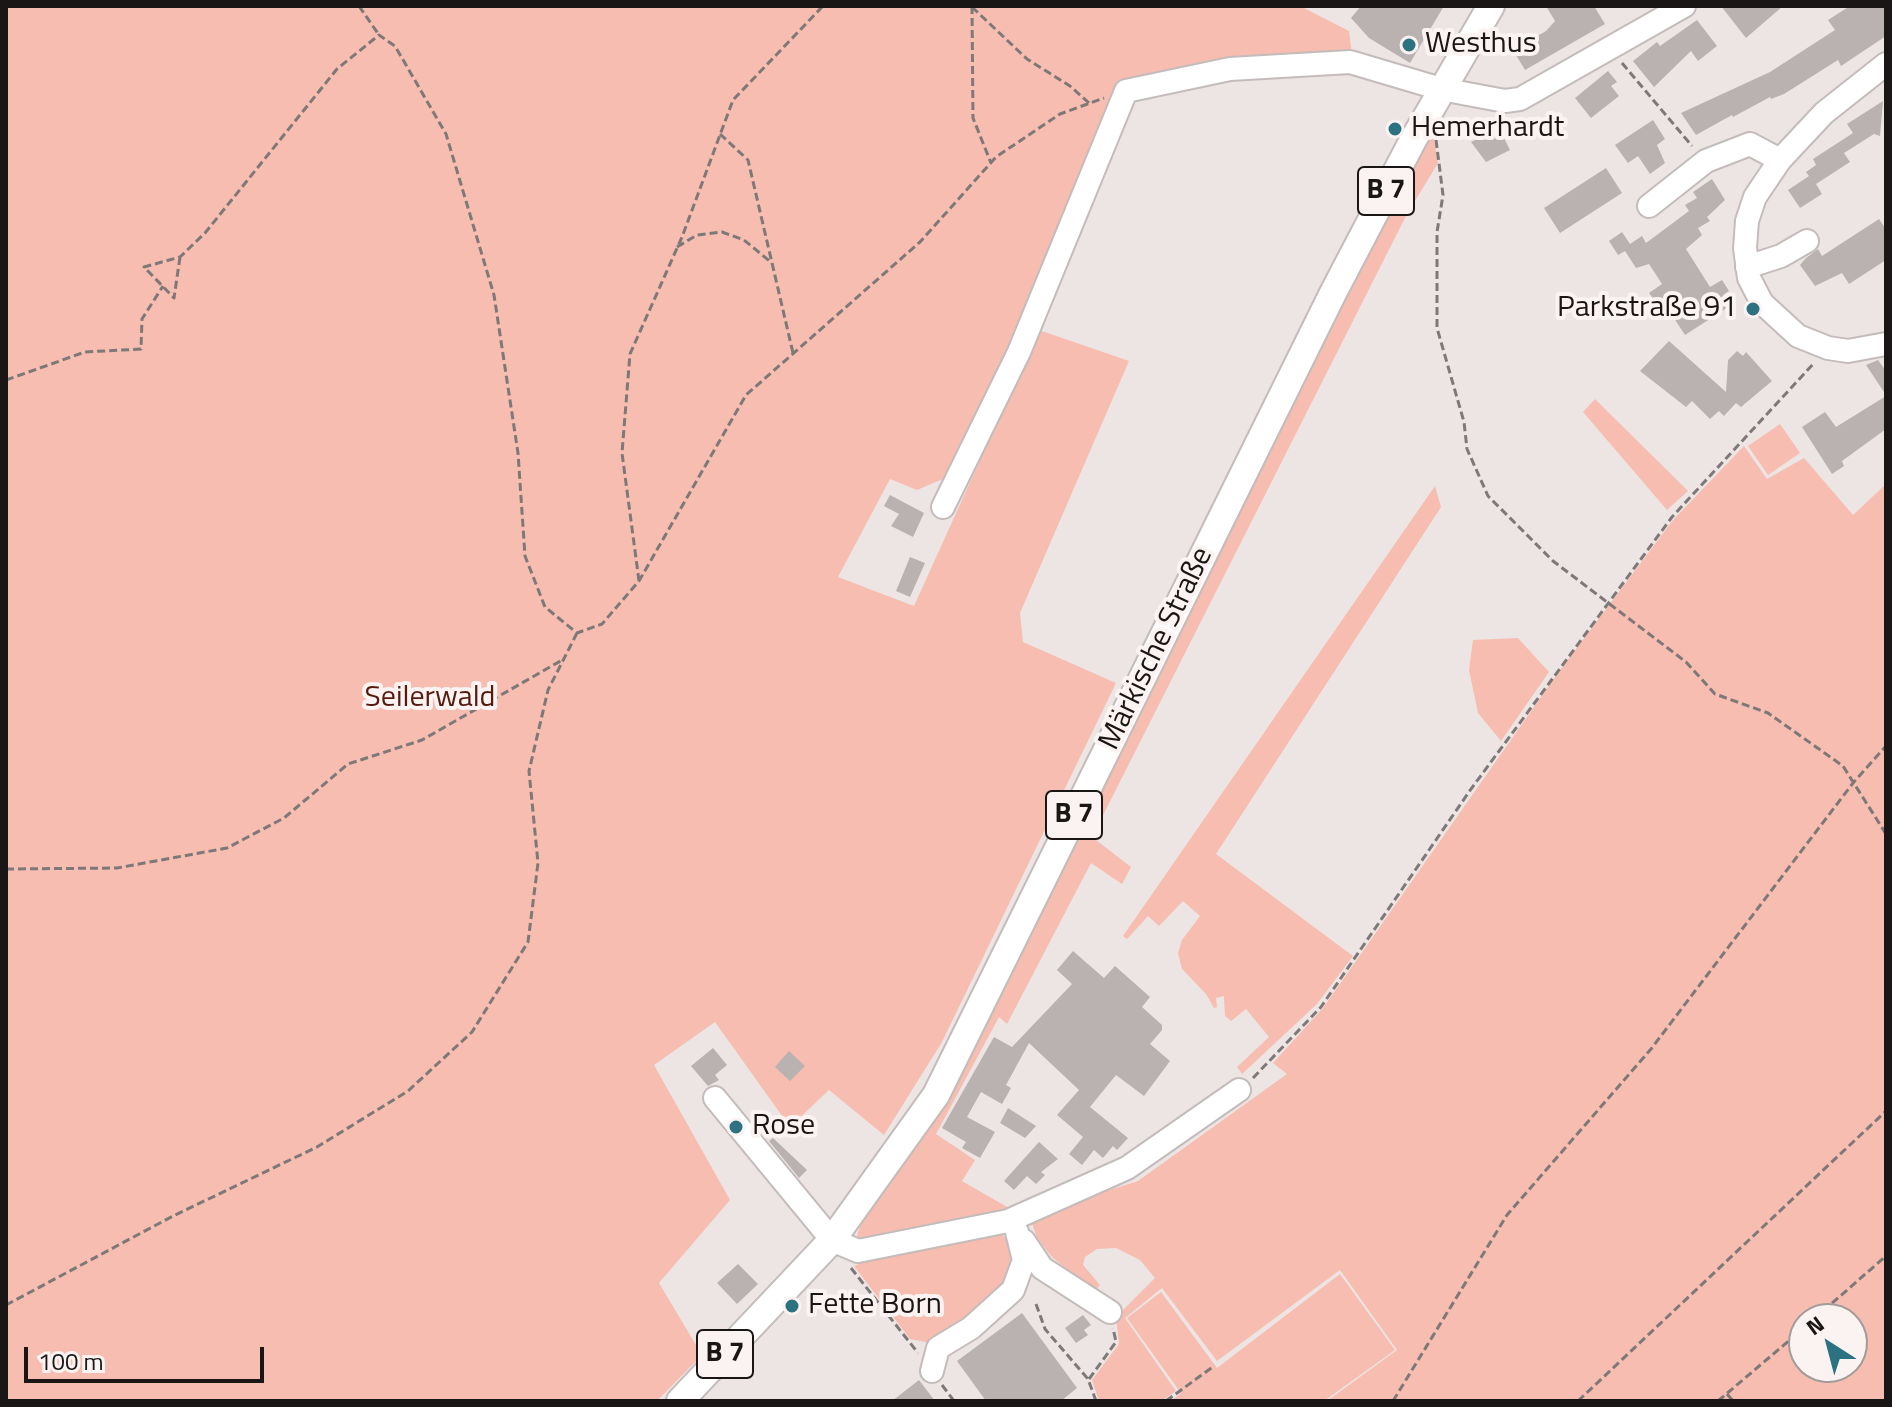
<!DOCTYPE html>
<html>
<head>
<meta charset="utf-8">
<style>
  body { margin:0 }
  #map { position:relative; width:1892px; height:1407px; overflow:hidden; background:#ede5e4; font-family:"Titillium Web",sans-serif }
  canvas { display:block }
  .frame { position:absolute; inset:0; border:8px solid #191615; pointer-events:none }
  .north { position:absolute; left:1788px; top:1303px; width:80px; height:80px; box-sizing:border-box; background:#fbf3f1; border:2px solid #a19b99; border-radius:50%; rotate:324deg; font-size:22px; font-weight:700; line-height:32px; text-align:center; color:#191615 }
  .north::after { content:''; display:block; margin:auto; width:28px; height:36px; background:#2c7280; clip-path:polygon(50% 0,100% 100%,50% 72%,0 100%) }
  .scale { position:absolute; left:24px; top:1347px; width:240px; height:36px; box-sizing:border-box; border:4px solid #191615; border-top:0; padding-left:10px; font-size:24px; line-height:28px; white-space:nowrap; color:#191615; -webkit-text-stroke:6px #fbf3f1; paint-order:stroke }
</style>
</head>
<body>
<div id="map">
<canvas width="1892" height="1407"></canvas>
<div class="frame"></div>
<div class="north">N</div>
<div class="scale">100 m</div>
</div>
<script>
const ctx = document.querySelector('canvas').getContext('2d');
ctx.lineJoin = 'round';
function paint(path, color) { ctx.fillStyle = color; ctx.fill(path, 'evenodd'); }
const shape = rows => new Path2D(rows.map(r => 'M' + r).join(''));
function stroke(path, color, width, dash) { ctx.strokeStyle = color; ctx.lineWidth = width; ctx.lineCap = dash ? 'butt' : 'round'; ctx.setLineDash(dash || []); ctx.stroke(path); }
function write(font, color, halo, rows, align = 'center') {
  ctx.font = font + ' "Titillium Web",sans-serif'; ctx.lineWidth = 8; ctx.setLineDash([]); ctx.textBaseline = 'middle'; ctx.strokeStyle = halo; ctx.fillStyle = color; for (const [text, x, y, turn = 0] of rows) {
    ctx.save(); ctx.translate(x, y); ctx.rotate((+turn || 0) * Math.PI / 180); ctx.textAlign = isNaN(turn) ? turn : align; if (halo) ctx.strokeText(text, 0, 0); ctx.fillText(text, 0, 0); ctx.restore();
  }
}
const green = shape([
  [6,6,1300,6,1349,31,1352,55,1123,79,1096,138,1011,355,950,476,917,490,890,479,838,577,914,606,1039,330,1129,361,1020,613,1023,642,1116,683,942,1042,884,1135,829,1090,790,1127,715,1022,654,1065,730,1200,659,1283,702,1355,657,1401,6,1401],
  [1434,139,1438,163,1407,214,1092,837,1131,867,1122,884,1091,863,1007,1024,999,1017,936,1134,975,1160,962,1181,1009,1208,866,1242,860,1240,857,1236,860,1226,940,1101,1420,148,1426,140],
  [1595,399,1688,491,1667,510,1583,412],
  [1780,424,1800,453,1768,475,1748,446],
  [1744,446,1767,479,1804,458,1853,515,1886,484,1886,1401,1327,1401,1397,1350,1340,1270,1217,1361,1162,1288,1125,1318,1176,1391,1162,1401,1099,1401,1092,1380,1119,1344,1116,1317,1155,1278,1140,1260,1116,1248,1097,1249,1085,1257,1083,1265,1100,1285,1094,1292,1051,1256,1037,1238,1031,1220,1039,1212,1138,1181,1287,1074,1273,1063,1323,1008,1555,677,1673,520],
  [1804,1319,1852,1319,1852,1367,1804,1367],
  [1435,486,1441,507,1216,854,1353,956,1317,1004,1242,1074,1237,1067,1269,1037,1246,1009,1231,1021,1225,1016,1224,996,1216,998,1217,1007,1214,1008,1206,994,1182,969,1178,953,1182,940,1200,916,1183,901,1159,926,1148,916,1127,939,1123,936],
  [1518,638,1549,672,1501,741,1478,713,1469,670,1473,640],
  [997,1231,1010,1241,1016,1258,1011,1281,936,1344,910,1339,854,1266,906,1246],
  [1340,1274,1395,1350,1324,1401,1171,1401,1181,1393,1127,1318,1161,1292,1217,1368]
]);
const building = shape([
  [1361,6,1444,6,1410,63,1369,38,1351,18],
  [1546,6,1594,6,1605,24,1525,70,1516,55,1526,49,1523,44,1546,31,1555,21],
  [1721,6,1783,6,1746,38],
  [1850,6,1886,6,1886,36,1841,66,1838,60,1784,94,1771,99,1770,97,1733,117,1732,115,1696,135,1681,113,1770,72,1835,30,1828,20],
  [1697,20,1717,46,1698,61,1691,51,1654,87,1633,61,1657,42,1660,46],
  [1608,71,1617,82,1611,86,1619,96,1591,118,1575,98],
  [1883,101,1880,136,1874,134,1844,153,1850,162,1816,184,1822,194,1800,208,1788,190,1809,176,1806,172,1816,165,1813,159,1853,133,1847,124],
  [1653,120,1665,139,1657,145,1665,163,1650,174,1638,156,1628,163,1615,145],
  [1499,128,1510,150,1486,162,1471,142],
  [1606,168,1622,193,1560,233,1544,208],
  [1712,179,1725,200,1707,217,1710,221,1698,228,1702,235,1686,249,1710,287,1722,280,1729,291,1723,295,1730,306,1685,335,1662,300,1657,304,1649,293,1662,284,1649,264,1636,268,1625,251,1618,255,1609,241,1622,232,1630,244,1642,236,1646,243,1689,211,1685,205,1697,198,1693,192],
  [1879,219,1886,229,1886,260,1849,284,1842,273,1815,286,1800,265,1806,258,1818,249,1822,256],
  [1669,341,1726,392,1728,360,1737,351,1743,356,1746,352,1772,381,1741,407,1736,403,1724,416,1719,411,1710,419,1692,401,1686,407,1640,371],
  [1878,360,1886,371,1886,395,1866,365],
  [1886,396,1886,429,1842,461,1844,466,1832,474,1802,427,1825,412,1836,427],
  [890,495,924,513,913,537,891,526,899,514,884,506],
  [910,557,925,563,910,597,896,591],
  [1073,951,1104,978,1115,966,1150,997,1142,1007,1162,1025,1162,1030,1150,1044,1170,1061,1144,1096,1116,1075,1090,1107,1128,1138,1117,1150,1113,1146,1103,1158,1094,1150,1082,1165,1069,1154,1083,1137,1057,1115,1079,1090,1029,1043,1006,1085,1011,1088,1002,1104,981,1092,967,1117,995,1132,980,1158,962,1148,966,1142,942,1128,994,1037,1012,1047,1072,984,1057,970],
  [713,1048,727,1065,715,1075,719,1080,708,1086,691,1066],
  [789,1051,805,1066,790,1081,775,1067],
  [1008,1108,1036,1126,1025,1138,1000,1123],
  [773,1138,807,1170,799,1178,769,1141],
  [1039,1142,1058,1159,1041,1172,1045,1175,1036,1184,1027,1176,1014,1190,1004,1181],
  [738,1264,758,1284,737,1304,717,1283],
  [1022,1313,1077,1388,1061,1401,986,1401,957,1361],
  [1083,1315,1091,1325,1084,1330,1088,1335,1076,1343,1065,1328],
  [919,1380,935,1401,892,1401]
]);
const path = shape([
  [359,6,379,35],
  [972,6,973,118,991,163],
  [972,7,1027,59,1070,86,1089,103],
  [1622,63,1692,146],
  [720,134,748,160,793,353],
  [1436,140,1443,195,1437,232,1437,328,1464,422,1467,449,1488,496,1553,561,1686,662,1715,694,1768,713,1843,766,1886,834],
  [677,247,697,235,722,232,744,240,772,263],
  [180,257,174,298,144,267,180,257,205,233,337,69,379,35,395,46,446,134,494,295,518,453,525,556,545,607,577,633,602,624,639,581,746,395,920,242,996,157,1060,114,1104,98],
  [6,380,85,352,141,349,142,319,163,286],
  [639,581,622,453,630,354,682,237,733,100,823,6],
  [6,869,117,868,227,848,284,818,348,764,422,740,564,659],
  [1253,1078,1321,1007,1471,789,1672,517,1815,362],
  [851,1268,918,1353],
  [1036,1304,1045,1329,1088,1379,1096,1401],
  [6,1305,173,1216,317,1147,408,1091,472,1032,528,942,538,863,529,771,548,690,577,633],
  [1814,1319,1886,1256],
  [1089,1379,1116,1342,1113,1328],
  [942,1385,954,1401],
  [1727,1394,1733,1401],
  [1166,1401,1214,1366],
  [1393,1401,1507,1215,1651,1049,1853,783,1886,746],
  [1578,1401,1886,1111],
  [1718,1401,1804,1328]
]);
const minor = shape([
  [1886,64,1824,113,1780,160,1755,197,1747,221,1745,248,1749,278,1762,303,1798,336,1828,348,1848,351,1886,344],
  [1649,206,1706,161,1750,144,1780,160],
  [1747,267,1781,256,1807,241],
  [943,507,1019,352,1126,91,1230,69,1350,62,1441,89,1505,101,1520,99,1684,6],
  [715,1098,832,1240,858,1251,1008,1221,1127,1168,1239,1090],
  [1024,1241,1042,1268,1110,1312],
  [932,1371,938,1348,971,1328,1013,1290,1024,1260,1017,1232]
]);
const major = shape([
  [680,1401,832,1240,936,1095,1333,293,1413,140,1491,6]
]);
const markers = [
  [1409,45,8,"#2c7280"],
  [1395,129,8,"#2c7280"],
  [1753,309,8,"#2c7280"],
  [736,1127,8,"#2c7280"],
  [792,1306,8,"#2c7280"]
];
const shields = [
  [1386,191,56],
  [1074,815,56],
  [725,1354,56]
];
const shieldNames = [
  ["B 7",1386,191],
  ["B 7",1074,815],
  ["B 7",725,1354]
];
const poiNames = [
  ["Westhus",1425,45],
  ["Hemerhardt",1411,129],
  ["Parkstraße 91",1737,309,"right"],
  ["Rose",752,1127],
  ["Fette Born",808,1306]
];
const streetNames = [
  ["Märkische Straße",1157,649,-64]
];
const parkNames = [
  ["Seilerwald",430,699]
];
paint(green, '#f6bdb0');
paint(building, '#bab2b0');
stroke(minor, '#c4bcba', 26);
stroke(major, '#c4bcba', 30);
stroke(path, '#7e7978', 3, [8, 4]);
stroke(minor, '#fff', 22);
stroke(major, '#fff', 26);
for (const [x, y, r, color] of markers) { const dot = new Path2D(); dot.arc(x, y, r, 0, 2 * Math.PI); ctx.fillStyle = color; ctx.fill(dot); stroke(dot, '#fbf3f1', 3); }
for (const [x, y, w] of shields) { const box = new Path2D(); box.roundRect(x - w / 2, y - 24, w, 48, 6); ctx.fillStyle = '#fbf3f1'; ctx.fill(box); stroke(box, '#191615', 2); }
write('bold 28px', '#191615', null, shieldNames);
write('30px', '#191615', '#fbf3f1', poiNames, 'left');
write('30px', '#191615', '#fbf3f1', streetNames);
write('30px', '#571b0e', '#fbf3f1', parkNames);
</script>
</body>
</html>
